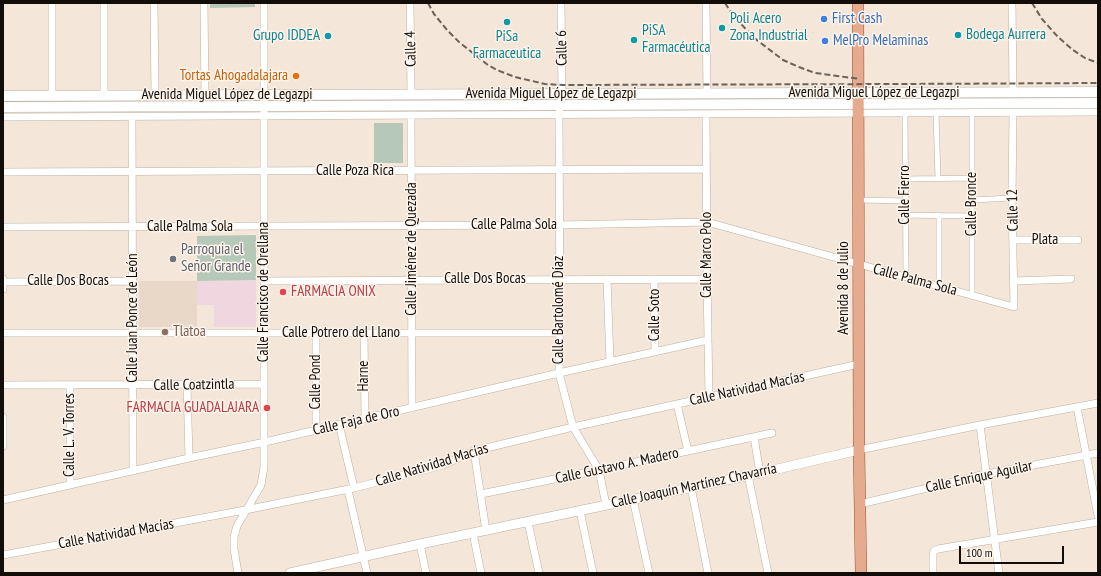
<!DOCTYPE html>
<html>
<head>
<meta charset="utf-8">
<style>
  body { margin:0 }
  #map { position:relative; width:1101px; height:576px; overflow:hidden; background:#f4e6d8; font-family:"PT Sans Narrow",sans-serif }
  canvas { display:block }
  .frame { position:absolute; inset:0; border:4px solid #120d09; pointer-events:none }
  .scale { position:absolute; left:959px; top:546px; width:105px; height:18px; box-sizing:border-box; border:2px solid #120d09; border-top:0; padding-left:5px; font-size:12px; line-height:14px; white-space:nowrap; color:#120d09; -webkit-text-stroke:3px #fdf4ec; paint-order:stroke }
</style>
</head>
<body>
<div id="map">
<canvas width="1101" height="576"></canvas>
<div class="frame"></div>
<div class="scale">100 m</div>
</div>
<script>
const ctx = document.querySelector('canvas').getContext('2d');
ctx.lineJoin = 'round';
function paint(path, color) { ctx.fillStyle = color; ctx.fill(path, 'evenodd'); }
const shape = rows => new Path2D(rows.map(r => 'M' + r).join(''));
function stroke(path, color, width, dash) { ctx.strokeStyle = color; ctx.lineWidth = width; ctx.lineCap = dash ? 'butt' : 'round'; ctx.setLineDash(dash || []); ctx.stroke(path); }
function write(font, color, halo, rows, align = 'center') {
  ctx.font = font + ' "PT Sans Narrow",sans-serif'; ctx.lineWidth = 3; ctx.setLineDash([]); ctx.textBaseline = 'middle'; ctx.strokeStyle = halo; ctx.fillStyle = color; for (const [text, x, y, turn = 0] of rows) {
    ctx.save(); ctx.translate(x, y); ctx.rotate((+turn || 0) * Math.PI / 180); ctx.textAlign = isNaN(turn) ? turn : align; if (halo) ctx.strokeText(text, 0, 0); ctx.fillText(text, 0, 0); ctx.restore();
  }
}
const commercial = shape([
  [256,280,256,327,214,327,214,305,197,305,197,281]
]);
const education = shape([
  [139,281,197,281,197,327,139,327]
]);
const green = shape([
  [210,3,255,3,255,7,210,8],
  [374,123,403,123,403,163,374,163],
  [256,235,256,280,197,281,197,236]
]);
const pedestrian = shape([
  [905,113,906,277],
  [936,113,938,178],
  [972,113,972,296],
  [905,179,972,178],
  [859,200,905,201],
  [972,200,1012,198],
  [905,215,972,216],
  [939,287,939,215]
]);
const minor = shape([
  [52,3,52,96],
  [104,3,104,96],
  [154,3,155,96],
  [204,3,205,96],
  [410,3,411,94],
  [561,3,562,94,559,114,560,333,559,373,573,427,599,470,606,505],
  [706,3,707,93],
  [1012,3,1013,92],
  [706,114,707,279,709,396],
  [411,115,412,408],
  [3,117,1098,112],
  [132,117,133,471],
  [3,172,706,169],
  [3,227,559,225,707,222,1014,307,1012,198,1013,113],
  [1013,240,1078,240],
  [3,279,3,289],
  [607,279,610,362],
  [654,279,655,352],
  [264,281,707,279],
  [1014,281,1071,279],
  [3,282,133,281],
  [3,333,560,333],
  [364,333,365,419],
  [3,385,264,384],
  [187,385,189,458],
  [677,404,688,451],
  [1077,407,1098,516],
  [3,417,3,446],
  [339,424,354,488],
  [980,425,999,573],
  [316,430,316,333],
  [754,437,760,473],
  [859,450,980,425,1098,403],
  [474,451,486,531],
  [748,475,768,573],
  [70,485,70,385],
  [691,487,708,573],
  [348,490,367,573],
  [481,494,599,470,772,433],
  [633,499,649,573],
  [3,500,189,458,265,442,559,373,708,340],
  [860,504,986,474,1098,453],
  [580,511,593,573],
  [528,522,539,573],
  [473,533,481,573],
  [420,544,426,573],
  [3,555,245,510,354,488,443,465,474,451,573,427,859,364],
  [238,573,234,549,234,537,237,526,261,485,264,467,264,3],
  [933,573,933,554,934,551,938,549,1098,522]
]);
const tertiary = shape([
  [290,573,420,544,760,473,859,450]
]);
const secondary = shape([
  [3,96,1098,92],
  [3,107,1098,103]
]);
const primary = shape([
  [858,3,859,450,861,573]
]);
const rail = shape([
  [428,3,434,14,447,30,459,42,488,65,497,70,515,77,545,84,563,85,899,84,1098,83],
  [725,3,732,14,753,37,783,60,799,67,815,73,860,79],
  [1032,3,1042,19,1058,37,1073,50,1085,58,1098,63]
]);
const markers = [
  [824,19,4,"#3f7fe0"],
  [507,22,4,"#0f9aa8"],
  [722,28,4,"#0f9aa8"],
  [958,35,4,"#0f9aa8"],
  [328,36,4,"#0f9aa8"],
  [634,40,4,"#0f9aa8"],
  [825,41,4,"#3f7fe0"],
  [296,76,4,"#e8710a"],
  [173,259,4,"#6b7280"],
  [283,292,4,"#e0444e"],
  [165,332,4,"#8d6e63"],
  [267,408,4,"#e0444e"]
];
const cultureNames = [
  ["Poli Acero",730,19],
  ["Zona Industrial",730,36],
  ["PiSA",642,31],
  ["Farmacéutica",642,48],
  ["Bodega Aurrera",966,35],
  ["Grupo IDDEA",320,36,"right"],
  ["PiSa",507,37,"center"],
  ["Farmaceutica",507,54,"center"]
];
const shopNames = [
  ["First Cash",832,19],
  ["MelPro Melaminas",833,41]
];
const streetNames = [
  ["Calle 6",562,48,-91],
  ["Calle 4",411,49,-91],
  ["Avenida Miguel López de Legazpi",874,93],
  ["Avenida Miguel López de Legazpi",551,94],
  ["Avenida Miguel López de Legazpi",227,95],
  ["Calle Poza Rica",355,171],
  ["Calle Fierro",905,195,-90],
  ["Calle Bronce",972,204,-90],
  ["Calle 12",1013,210,-91],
  ["Calle Palma Sola",514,225],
  ["Calle Palma Sola",190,227],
  ["Plata",1045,240],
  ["Calle Jiménez de Quezada",412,249,-90],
  ["Calle Marco Polo",707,255,-90],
  ["Calle Dos Bocas",485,279],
  ["Calle Palma Sola",915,280,15],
  ["Calle Dos Bocas",68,281],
  ["Avenida 8 de Julio",844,288,-90],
  ["Calle Francisco de Orellana",264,292,-90],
  ["Calle Bartolomé Díaz",559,310,-90],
  ["Calle Soto",655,315,-90],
  ["Calle Juan Ponce de León",133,318,-90],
  ["Calle Potrero del Llano",341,333],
  ["Harne",364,376,-90],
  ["Calle Pond",316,382,-90],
  ["Calle Coatzintla",194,385,-1],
  ["Calle Natividad Macías",747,389,-12],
  ["Calle Faja de Oro",356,421,-13],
  ["Calle L. V. Torres",70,435,-90],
  ["Calle Natividad Macías",432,465,-17],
  ["Calle Gustavo A. Madero",617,466,-12],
  ["Calle Enrique Aguilar",979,477,-12],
  ["Calle Joaquín Martínez Chavarría",694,486,-12],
  ["Calle Natividad Macías",116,534,-10]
];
const foodNames = [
  ["Tortas Ahogadalajara",288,76]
];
const worshipNames = [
  ["Parroquia el",181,250],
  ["Señor Grande",181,267]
];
const healthNames = [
  ["FARMACIA ONIX",291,292],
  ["FARMACIA GUADALAJARA",259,408,"right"]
];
const educationNames = [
  ["Tlatoa",173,332]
];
paint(commercial, '#f0d7df');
paint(education, '#e9d7c7');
paint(green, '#b6c8b7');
stroke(pedestrian, '#bdb0a3', 6);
stroke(minor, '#bdb0a3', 8);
stroke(tertiary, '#bdb0a3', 10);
stroke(secondary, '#bdb0a3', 11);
stroke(primary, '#914f2f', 12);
stroke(pedestrian, '#fff', 5);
stroke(minor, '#fff', 7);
stroke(tertiary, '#fff', 9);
stroke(secondary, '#fff', 10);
stroke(primary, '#e6ab8f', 11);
stroke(rail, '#6b635b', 2, [6, 3]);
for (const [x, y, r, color] of markers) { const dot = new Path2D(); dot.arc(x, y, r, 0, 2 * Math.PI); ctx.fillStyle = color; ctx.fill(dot); stroke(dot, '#fdf4ec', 1.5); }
write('15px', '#0d838f', '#fdf4ec', cultureNames, 'left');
write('15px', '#366cbe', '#fdf4ec', shopNames, 'left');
write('15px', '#120d09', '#fdf4ec', streetNames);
write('15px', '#c56008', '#fdf4ec', foodNames, 'right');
write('15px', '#5b616d', '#fdf4ec', worshipNames, 'left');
write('15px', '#be3a42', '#fdf4ec', healthNames, 'left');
write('15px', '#785e54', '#fdf4ec', educationNames, 'left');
</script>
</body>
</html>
